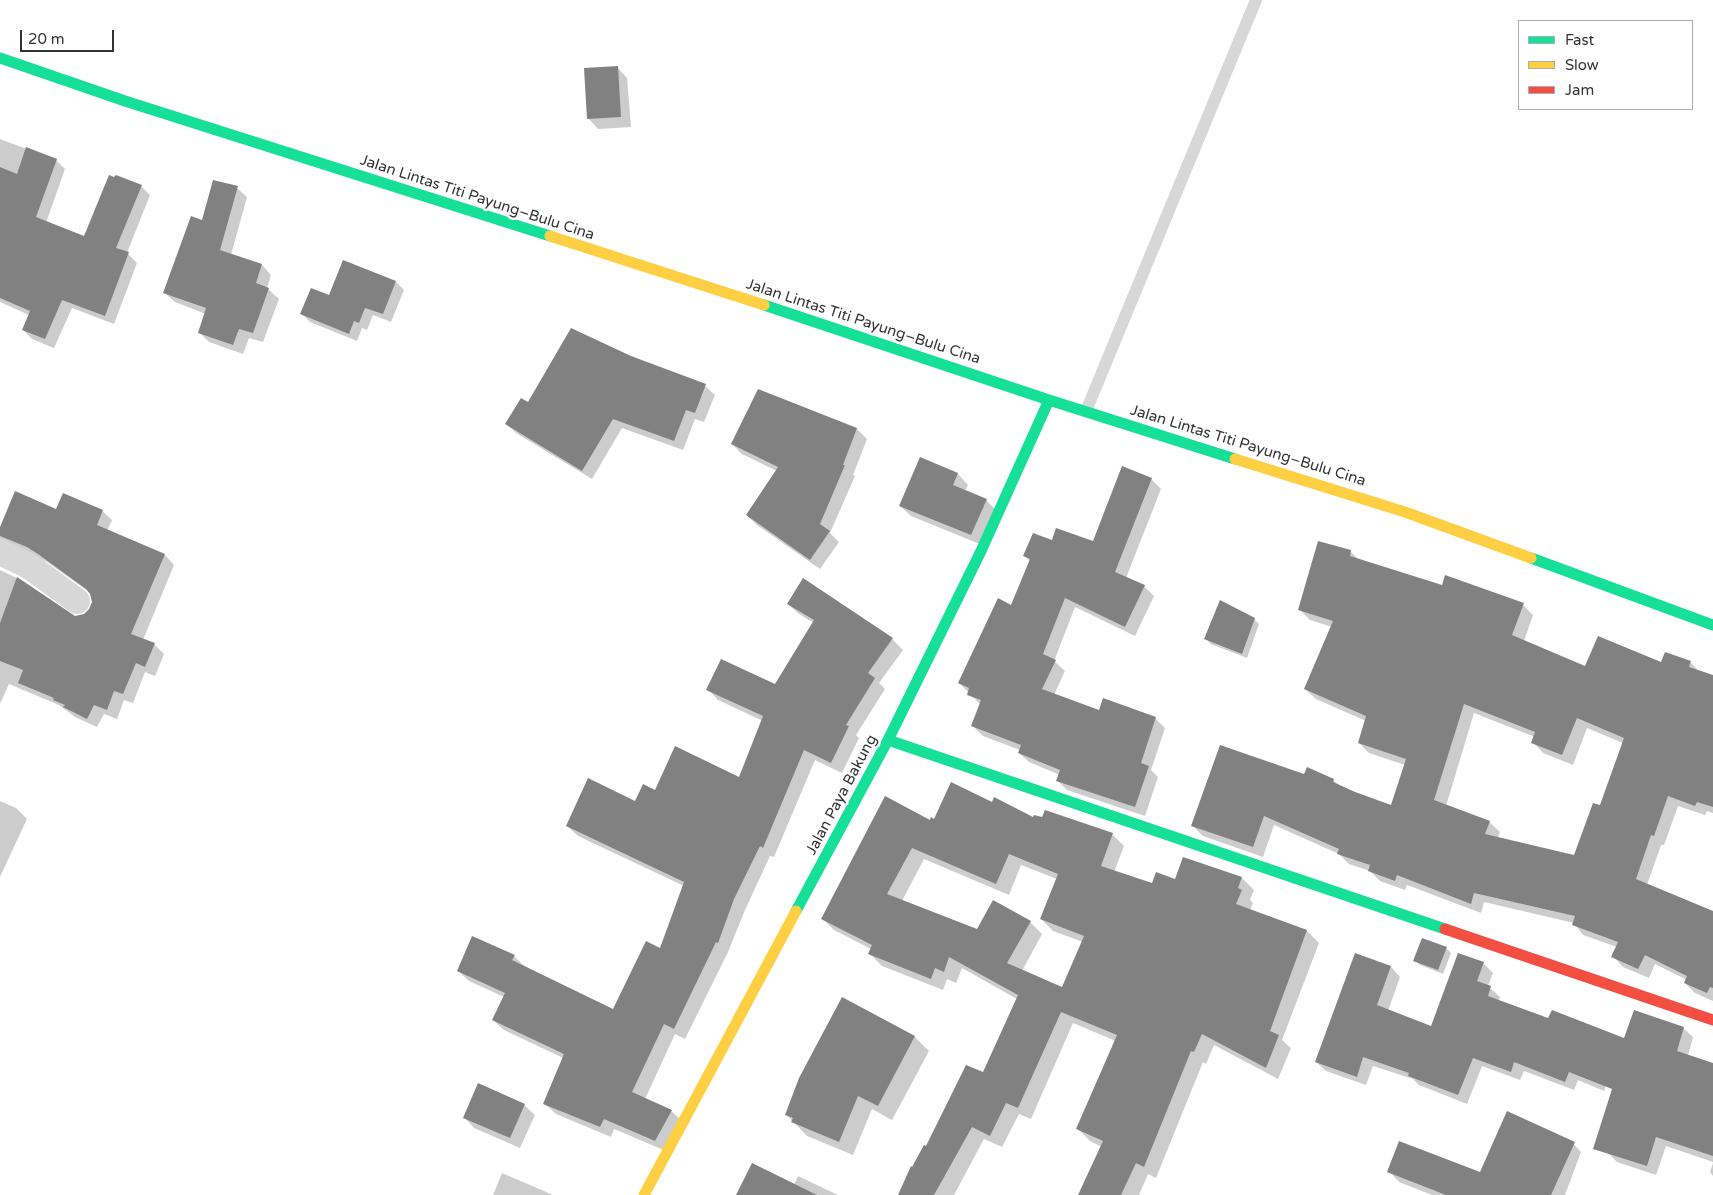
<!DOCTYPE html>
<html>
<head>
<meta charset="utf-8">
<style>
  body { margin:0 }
  #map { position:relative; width:1713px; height:1195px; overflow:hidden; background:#fff; font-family:"Varela Round",sans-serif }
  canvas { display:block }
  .legend { position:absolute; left:1518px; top:20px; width:175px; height:90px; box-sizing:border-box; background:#fff; border:1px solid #adadad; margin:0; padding:6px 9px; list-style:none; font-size:15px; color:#333 }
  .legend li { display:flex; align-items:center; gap:10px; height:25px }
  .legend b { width:25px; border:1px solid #adadad }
  .scale { position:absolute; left:20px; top:30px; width:94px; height:22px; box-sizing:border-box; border:2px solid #333; border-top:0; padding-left:6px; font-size:15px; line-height:18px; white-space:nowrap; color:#333; -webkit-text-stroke:4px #fff; paint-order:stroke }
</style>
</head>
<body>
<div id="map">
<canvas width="1713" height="1195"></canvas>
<ul class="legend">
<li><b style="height:6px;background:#16e098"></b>Fast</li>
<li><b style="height:6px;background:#ffcf43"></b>Slow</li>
<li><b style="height:6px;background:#f24e42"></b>Jam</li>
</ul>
<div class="scale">20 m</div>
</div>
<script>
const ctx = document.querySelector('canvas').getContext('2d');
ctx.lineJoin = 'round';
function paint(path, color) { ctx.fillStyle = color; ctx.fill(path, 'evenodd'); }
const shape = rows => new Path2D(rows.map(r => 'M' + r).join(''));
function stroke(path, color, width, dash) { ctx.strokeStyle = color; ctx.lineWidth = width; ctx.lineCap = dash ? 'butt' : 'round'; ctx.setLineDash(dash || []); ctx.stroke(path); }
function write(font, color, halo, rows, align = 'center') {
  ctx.font = font + ' "Varela Round",sans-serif'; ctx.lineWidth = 5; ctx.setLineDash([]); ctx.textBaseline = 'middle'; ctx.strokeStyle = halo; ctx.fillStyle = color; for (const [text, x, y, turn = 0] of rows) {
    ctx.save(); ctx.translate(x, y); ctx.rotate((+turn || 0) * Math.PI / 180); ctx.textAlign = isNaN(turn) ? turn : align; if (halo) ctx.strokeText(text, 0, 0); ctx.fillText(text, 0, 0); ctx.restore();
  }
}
const shadow = shape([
  [617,67,627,78,631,127,598,129,588,118],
  [0,139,56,160,65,169,46,223,85,237,141,186,150,195,127,253,137,263,114,324,72,308,54,348,32,339,23,330,29,315,0,302],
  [237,188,247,197,231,255,262,265,271,275,267,288,279,299,263,342,249,338,243,354,209,342,199,332,206,314,175,302,165,293,203,222],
  [343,261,396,282,404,290,391,322,373,315,367,330,362,328,357,341,310,322,302,314,330,297],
  [630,357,705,386,715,395,704,422,695,419,683,450,622,428,592,479,516,433,507,424,528,404],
  [758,391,857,429,867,439,853,475,855,476,830,533,839,542,820,569,757,525,747,515,777,471,742,454,732,444],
  [921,459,958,474,968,485,965,491,986,500,997,511,982,545,911,516,900,506],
  [1151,479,1161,489,1126,578,1144,586,1154,596,1135,636,1075,607,1054,661,1065,671,1054,695,1100,712,1155,718,1165,728,1151,770,1158,777,1145,816,1067,790,1057,780,1060,775,1029,762,1019,753,1020,750,983,736,973,726,981,705,959,683,1012,607,1030,562,1025,556,1052,542,1094,542],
  [57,510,102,511,112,520,107,531,165,555,174,565,143,640,154,644,164,654,155,676,145,672,133,703,124,700,117,719,104,714,97,727,75,717,59,705,9,684,0,704,0,570,21,580,76,617,84,616,90,610,93,602,92,594,47,562,0,541,0,531],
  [1350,551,1359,560,1442,586,1523,605,1533,615,1524,641,1585,667,1690,662,1701,673,1713,677,1713,813,1707,811,1705,815,1678,806,1664,845,1661,845,1647,885,1713,912,1713,1001,1695,993,1685,983,1687,980,1655,964,1649,978,1623,967,1613,956,1617,947,1583,935,1574,923,1484,902,1481,913,1407,885,1405,890,1380,881,1370,871,1349,864,1339,854,1274,825,1263,857,1203,836,1193,826,1305,776,1333,780,1340,786,1391,806,1405,765,1369,753,1359,743,1366,721,1316,699,1305,689,1332,627,1310,620,1300,610],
  [1474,713,1535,737,1533,742,1543,753,1573,765,1587,728,1623,743,1600,806,1575,856,1498,838,1500,832,1489,822,1446,806],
  [788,604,892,639,903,650,879,683,885,689,856,735,859,738,842,773,815,760,774,857,770,856,745,910,728,952,685,1039,675,1034,645,1099,671,1111,682,1121,666,1151,614,1129,611,1137,556,1114,545,1104,563,1058,504,1030,493,1020,504,997,469,981,458,971,514,956,525,967,613,1011,660,949,684,886,578,836,567,826,636,802,656,791,740,779,763,721,718,700,708,689,776,686,814,623,799,614],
  [1254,619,1259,624,1247,658,1211,644,1206,639],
  [0,801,16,808,27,819,0,877],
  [992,804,1034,819,1112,834,1124,846,1114,872,1153,885,1176,881,1242,878,1254,890,1250,900,1253,903,1250,910,1307,931,1319,943,1282,1040,1291,1048,1278,1079,1214,1045,1206,1064,1203,1062,1156,1178,1148,1174,1139,1195,1080,1195,1102,1147,1090,1141,1078,1129,1116,1041,1073,1023,1031,1119,1019,1114,1002,1147,984,1139,954,1195,905,1195,913,1168,984,1074,1017,999,962,968,956,983,947,979,943,990,882,966,870,954,871,949,834,930,822,918,930,822],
  [924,859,1009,895,1021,865,1057,879,1041,919,1053,931,1083,942,1063,989,1022,971,1042,934,1030,922,978,931,902,901],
  [1446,948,1451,953,1443,974,1420,965,1415,960],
  [1356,954,1391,967,1400,977,1388,1011,1432,1027,1483,963,1493,973,1488,986,1500,997,1499,1001,1549,1020,1625,1040,1683,1028,1693,1037,1688,1056,1713,1064,1713,1162,1666,1146,1656,1175,1617,1162,1607,1152,1624,1085,1608,1080,1604,1091,1578,1080,1574,1090,1524,1071,1520,1080,1482,1066,1467,1104,1419,1085,1413,1079,1373,1066,1366,1085,1326,1071,1316,1062],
  [843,999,915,1037,929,1051,892,1120,872,1109,853,1155,807,1136,786,1114],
  [524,1105,535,1115,520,1148,474,1128,464,1117],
  [1571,1141,1581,1152,1565,1195,1432,1195,1399,1182,1389,1171,1480,1174],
  [1713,1163,1713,1176,1710,1172],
  [502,1173,551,1194,552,1195,493,1195],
  [798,1176,838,1195,738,1195,794,1185]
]);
const building = shape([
  [618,66,621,117,587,119,584,68],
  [26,147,57,159,36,217,84,236,109,175,114,177,116,175,142,185,116,248,129,252,105,316,62,300,45,339,22,330,30,311,0,298,0,167,17,174],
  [213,180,238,186,220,250,262,264,256,283,269,288,253,333,239,329,233,345,198,333,206,308,163,293,191,216,202,220],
  [343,260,396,281,383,314,365,308,359,323,354,321,349,334,300,314,311,288,329,295],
  [571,328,631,356,706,384,695,413,686,410,674,441,613,419,582,471,505,424,521,398,528,402],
  [758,389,857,428,843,465,845,465,820,524,830,531,810,560,746,515,778,467,731,444],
  [920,457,958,473,953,485,987,499,971,535,899,506],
  [1122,466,1152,478,1115,572,1145,585,1125,627,1065,598,1043,654,1056,660,1042,689,1099,710,1103,698,1156,717,1141,763,1149,766,1135,807,1056,781,1060,770,1018,753,1021,745,971,726,981,700,967,695,969,688,958,683,998,598,1011,605,1030,559,1023,556,1033,533,1052,540,1056,528,1093,541],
  [15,491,56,509,63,493,103,510,97,525,165,554,131,634,155,643,145,667,136,663,123,694,114,691,107,710,94,705,87,719,63,707,65,705,53,700,54,698,18,683,23,670,0,661,0,623,17,577,75,616,84,614,89,609,92,602,90,594,86,589,38,554,27,547,0,536,0,527],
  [1318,541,1351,550,1350,556,1442,585,1445,575,1524,603,1512,635,1585,666,1598,636,1661,662,1665,652,1691,661,1689,667,1713,675,1713,807,1697,802,1695,806,1668,796,1654,836,1651,835,1636,879,1713,911,1713,988,1710,987,1707,993,1684,983,1687,976,1645,955,1638,969,1611,957,1618,942,1572,925,1575,916,1474,893,1471,904,1397,875,1395,881,1368,871,1370,865,1337,854,1339,849,1264,816,1253,847,1191,826,1220,745,1304,774,1307,767,1334,779,1333,782,1355,792,1391,805,1406,759,1358,743,1366,716,1304,689,1333,621,1298,610],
  [1464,704,1535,732,1531,743,1562,755,1577,718,1624,738,1600,805,1593,803,1574,855,1485,834,1490,821,1434,800],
  [803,578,893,638,868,673,875,678,846,725,849,726,831,763,804,750,763,848,760,846,734,899,718,943,716,942,674,1029,664,1024,632,1092,672,1110,655,1141,604,1119,600,1127,543,1104,564,1054,492,1020,505,993,457,971,472,936,515,955,512,960,613,1009,646,941,660,948,684,882,566,826,588,778,635,801,643,784,655,790,675,746,739,777,763,716,706,690,721,659,775,684,814,620,787,604],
  [1220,600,1255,618,1242,654,1204,639],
  [951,782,992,802,994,797,1033,817,1034,815,1042,817,1045,810,1113,833,1101,866,1152,883,1156,872,1175,879,1183,857,1242,877,1238,888,1242,890,1236,904,1307,930,1270,1031,1279,1035,1266,1068,1202,1034,1194,1052,1191,1051,1144,1167,1136,1163,1121,1195,1078,1195,1103,1141,1076,1129,1117,1035,1061,1012,1018,1108,1006,1103,990,1136,972,1127,934,1195,898,1195,911,1166,912,1167,924,1145,926,1146,966,1065,983,1072,1018,995,949,957,944,972,935,968,931,979,868,954,872,945,821,919,885,796,930,820,931,817,934,819],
  [912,848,996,884,1009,854,1058,874,1040,919,1084,936,1062,987,1007,963,1031,921,993,900,977,929,887,894],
  [1422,938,1447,947,1438,970,1413,961],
  [1355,953,1391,966,1377,1005,1431,1026,1458,953,1484,962,1477,981,1491,986,1488,996,1548,1018,1552,1010,1624,1038,1634,1010,1684,1027,1677,1051,1713,1063,1713,1156,1656,1137,1647,1166,1593,1149,1612,1089,1569,1072,1565,1082,1514,1062,1511,1072,1473,1058,1458,1095,1408,1076,1409,1073,1363,1057,1357,1077,1315,1062],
  [842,997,915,1036,878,1106,858,1096,839,1142,791,1122,793,1118,785,1115,799,1078],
  [478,1083,525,1104,510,1138,463,1118],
  [1507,1111,1575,1142,1551,1195,1446,1195,1387,1172,1399,1141,1480,1172],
  [752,1163,817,1195,736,1195]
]);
const lane = shape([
  [1086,411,1256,0]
]);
const street = shape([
  [0,552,29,566,77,601]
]);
const fast = shape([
  [0,58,125,101,550,236],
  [764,305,1049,400,1235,459],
  [1531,558,1713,625],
  [888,740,1445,929],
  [796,911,888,740,981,551,1049,400]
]);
const slow = shape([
  [550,236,764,305],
  [1235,459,1405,512,1531,558],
  [644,1195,796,911]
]);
const jam = shape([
  [1445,929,1713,1020]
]);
const streetNames = [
  ["Jalan Lintas Titi Payung–Bulu Cina",477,198,18],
  ["Jalan Lintas Titi Payung–Bulu Cina",863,322,18],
  ["Jalan Lintas Titi Payung–Bulu Cina",1248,446,17],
  ["Jalan Paya Bakung",842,795,-62]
];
paint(shadow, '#0003');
paint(building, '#818181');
stroke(lane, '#d7d7d7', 12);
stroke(street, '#d7d7d7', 26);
stroke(fast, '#16e098', 11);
stroke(slow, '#ffcf43', 11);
stroke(jam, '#f24e42', 11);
write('15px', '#333', '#fff', streetNames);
</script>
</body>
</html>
